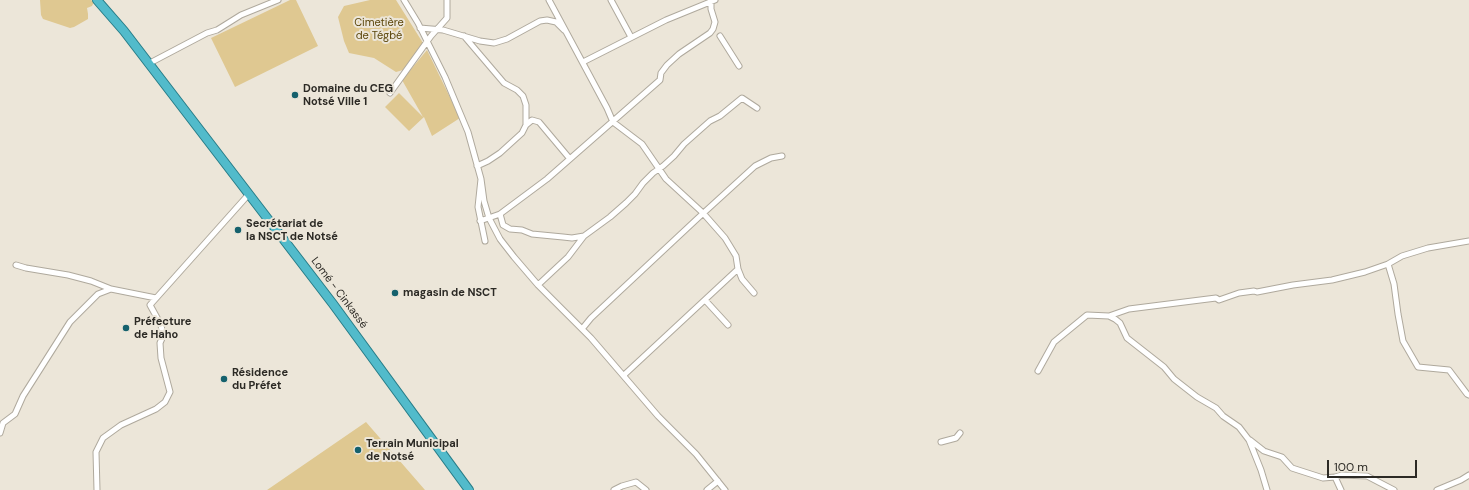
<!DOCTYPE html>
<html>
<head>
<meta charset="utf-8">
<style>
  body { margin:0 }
  #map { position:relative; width:1469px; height:490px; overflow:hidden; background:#ece6d9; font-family:"DM Sans",sans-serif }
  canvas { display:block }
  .scale { position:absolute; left:1327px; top:460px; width:90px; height:18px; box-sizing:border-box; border:2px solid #2c2a25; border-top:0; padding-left:5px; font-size:12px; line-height:14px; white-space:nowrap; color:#2c2a25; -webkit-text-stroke:3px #ece6d9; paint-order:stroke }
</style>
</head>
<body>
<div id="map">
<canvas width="1469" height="490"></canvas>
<div class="scale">100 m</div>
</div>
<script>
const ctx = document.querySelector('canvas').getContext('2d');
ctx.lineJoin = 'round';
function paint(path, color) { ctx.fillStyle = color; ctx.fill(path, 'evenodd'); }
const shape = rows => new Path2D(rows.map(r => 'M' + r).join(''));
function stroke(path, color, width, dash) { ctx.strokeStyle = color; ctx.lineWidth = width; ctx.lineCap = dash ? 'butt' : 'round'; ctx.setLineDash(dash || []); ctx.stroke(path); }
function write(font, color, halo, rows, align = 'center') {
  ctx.font = font + ' "DM Sans",sans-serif'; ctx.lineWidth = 4; ctx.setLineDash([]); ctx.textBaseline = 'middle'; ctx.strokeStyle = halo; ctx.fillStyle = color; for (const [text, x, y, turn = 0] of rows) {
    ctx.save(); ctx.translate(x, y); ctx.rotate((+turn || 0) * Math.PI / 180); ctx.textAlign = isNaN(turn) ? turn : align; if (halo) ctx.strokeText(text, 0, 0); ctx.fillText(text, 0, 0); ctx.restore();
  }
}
const green = shape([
  [40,0,91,0,94,2,92,6,87,8,88,14,88,19,74,27,70,28,43,19,41,15],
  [290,0,296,0,318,46,235,87,211,38],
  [370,0,396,0,423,43,403,70,396,72,374,58,349,53,344,41,338,17,344,6],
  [427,50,460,118,432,136,424,117,409,131,385,107,399,93,423,117,402,80],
  [366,422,425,490,267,490]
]);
const minor = shape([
  [404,0,418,23,445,77,468,132,481,179,478,207,485,241],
  [549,0,607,108,613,122,642,144,666,179,703,213,725,238,736,256,738,269,742,279,754,293],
  [611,0,631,37],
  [420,28,443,30,480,41,494,43,507,39,540,21,547,20,556,22,564,30],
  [464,36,504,83,517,90,523,96,526,105,526,125],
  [720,36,739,66],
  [583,62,666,20,715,0],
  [148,64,207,33,217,30,241,15,278,0],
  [390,93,431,36,447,18,447,0],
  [477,166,488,161,500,153,522,133,526,125,532,120,539,122,570,159],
  [481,179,484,201,489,218,500,239,514,257,538,285,591,338,658,416,696,454,725,490],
  [500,214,503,225,510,229,522,230,532,234,563,237,572,238,584,236],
  [480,221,500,214,547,179,660,80,661,73,667,65,679,54,710,33,713,29,715,22,711,9,711,2],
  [1388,264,1394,284,1398,314,1403,341,1418,367,1449,370,1467,394,1469,395],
  [16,265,26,268,68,275,91,281,111,289],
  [538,285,568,257,584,236,610,217,626,203,635,194,643,183,653,173,663,166,674,156,684,144,710,121,720,116,742,98,757,108],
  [705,300,728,325],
  [1109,316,1129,309,1216,298,1219,300,1239,293,1254,291,1257,292,1293,285,1332,280,1365,272,1388,264,1402,256,1428,248,1469,241],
  [582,329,591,318,698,218,755,166,771,158,782,156],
  [1038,371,1054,342,1087,315,1109,316,1115,319,1120,323,1127,338,1164,367,1174,379,1197,397,1216,408,1223,416,1239,427,1249,440,1261,470,1267,490],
  [624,375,738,269],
  [0,433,3,423,15,414,23,396,70,322,98,294,111,289,156,298],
  [1250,440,1264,451,1282,457,1292,468,1323,478,1335,477,1341,490],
  [941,442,956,438,960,433],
  [1335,477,1342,475,1367,476,1394,490],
  [97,490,96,452,103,438,121,425,156,409,165,402,170,392,161,358,160,343,163,336,161,325,150,305,249,194],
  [614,490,622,486,636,482,646,490],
  [707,490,718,481],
  [1437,490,1461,480,1469,475]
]);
const trunk = shape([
  [97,0,124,31,333,304,469,490]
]);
const markers = [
  [295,95,4,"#15616d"],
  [238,230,4,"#15616d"],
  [395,293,4,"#15616d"],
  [126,328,4,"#15616d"],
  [224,379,4,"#15616d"],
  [358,450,4,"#15616d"]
];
const parkNames = [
  ["Cimetière",379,23],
  ["de Tégbé",379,36]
];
const poiNames = [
  ["Domaine du CEG",303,89],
  ["Notsé Ville 1",303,102],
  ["Secrétariat de",246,224],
  ["la NSCT de Notsé",246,237],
  ["magasin de NSCT",403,293],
  ["Préfecture",134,322],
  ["de Haho",134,335],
  ["Résidence",232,373],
  ["du Préfet",232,386],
  ["Terrain Municipal",366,444],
  ["de Notsé",366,457]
];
const streetNames = [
  ["Lomé - Cinkassé",339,293,53]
];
paint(green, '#dfc891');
stroke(minor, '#afa99d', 7);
stroke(trunk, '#287d88', 10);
stroke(minor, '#fff', 5);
stroke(trunk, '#52bbcb', 8);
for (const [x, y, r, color] of markers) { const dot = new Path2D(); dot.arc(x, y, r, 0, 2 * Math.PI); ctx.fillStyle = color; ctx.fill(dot); stroke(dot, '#ece6d9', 1.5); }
write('11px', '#5c470b', '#ece6d9', parkNames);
write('bold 11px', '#2c2a25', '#ece6d9', poiNames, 'left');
write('11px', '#2c2a25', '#ece6d9', streetNames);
</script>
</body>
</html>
